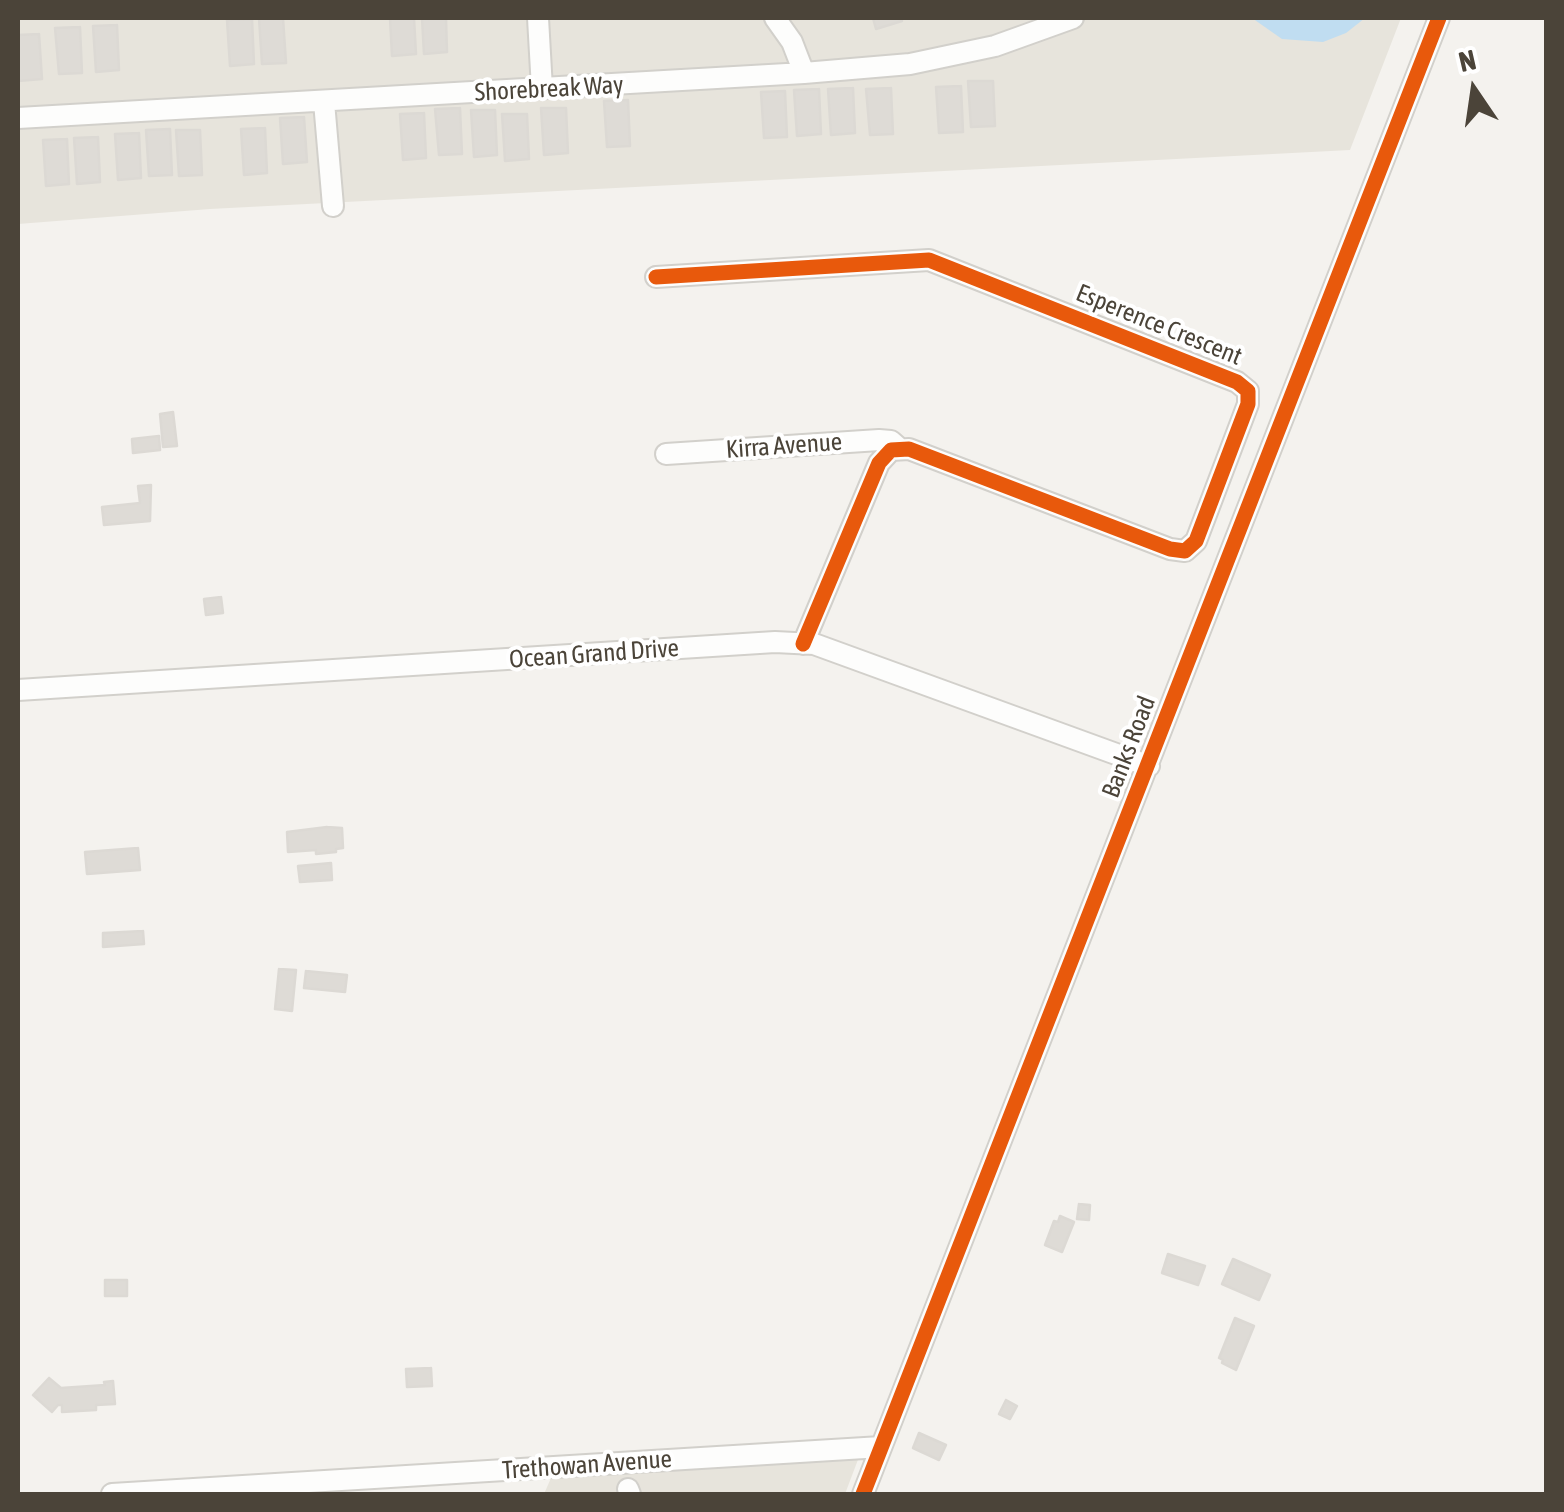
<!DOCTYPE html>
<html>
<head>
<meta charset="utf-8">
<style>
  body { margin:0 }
  #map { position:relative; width:1564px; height:1512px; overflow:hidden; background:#f4f2ee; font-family:"Asap Condensed",sans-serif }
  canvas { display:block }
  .frame { position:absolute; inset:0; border:20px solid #4b4439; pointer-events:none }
  .north { position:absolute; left:1424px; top:40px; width:100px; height:100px; -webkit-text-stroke:8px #fff; paint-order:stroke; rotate:347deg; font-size:28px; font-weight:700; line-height:40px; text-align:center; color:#4b4439 }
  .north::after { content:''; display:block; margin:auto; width:35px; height:45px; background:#4b4439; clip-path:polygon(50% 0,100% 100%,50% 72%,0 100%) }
</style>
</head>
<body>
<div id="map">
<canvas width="1564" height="1512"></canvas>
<div class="frame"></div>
<div class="north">N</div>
</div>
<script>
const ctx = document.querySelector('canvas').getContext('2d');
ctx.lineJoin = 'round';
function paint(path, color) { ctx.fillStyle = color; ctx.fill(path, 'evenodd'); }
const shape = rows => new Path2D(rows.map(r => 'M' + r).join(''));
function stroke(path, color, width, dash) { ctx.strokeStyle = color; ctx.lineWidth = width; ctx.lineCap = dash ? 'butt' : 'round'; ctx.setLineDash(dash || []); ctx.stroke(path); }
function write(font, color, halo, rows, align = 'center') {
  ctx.font = font + ' "Asap Condensed",sans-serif'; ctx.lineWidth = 8; ctx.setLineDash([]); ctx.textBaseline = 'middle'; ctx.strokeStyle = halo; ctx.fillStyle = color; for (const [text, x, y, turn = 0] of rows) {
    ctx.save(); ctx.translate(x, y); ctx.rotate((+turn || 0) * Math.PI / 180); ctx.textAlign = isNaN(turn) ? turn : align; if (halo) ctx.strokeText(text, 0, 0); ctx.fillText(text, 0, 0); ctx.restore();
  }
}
const residential = shape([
  [18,18,1401,18,1350,150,210,209,18,224],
  [859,1457,845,1494,544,1494,551,1478]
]);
const water = shape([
  [1252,18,1365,18,1346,33,1323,42,1282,39]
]);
const building = shape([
  [259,18,283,18,286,63,262,64,259,18],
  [390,18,414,18,416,54,392,56,390,18],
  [422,18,446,18,447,52,424,54,422,18],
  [873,18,901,18,902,21,876,29,873,18],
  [252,19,254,64,230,66,227,20,252,19],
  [117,25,119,70,96,72,93,26,117,25],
  [80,27,82,73,59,74,55,28,80,27],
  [39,34,42,79,18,81,18,35,39,34],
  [968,81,993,81,995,126,971,127,968,81],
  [961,86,963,132,939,133,936,87,961,86],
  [853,88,855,133,831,135,828,89,853,88],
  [891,88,893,134,870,135,866,89,891,88],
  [819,89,821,134,797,136,794,90,819,89],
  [785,91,787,137,764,138,761,92,785,91],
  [628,100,630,146,607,147,604,101,628,100],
  [460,108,462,154,439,155,435,109,460,108],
  [541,108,566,108,568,153,544,155,541,108],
  [471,110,495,110,497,155,474,157,471,110],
  [424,113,426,158,403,160,400,114,424,113],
  [502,114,527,114,529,159,505,161,502,114],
  [304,117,307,162,283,164,280,118,304,117],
  [265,128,267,173,244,175,241,129,265,128],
  [170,129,172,175,149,176,146,130,170,129],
  [176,130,200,130,202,175,179,176,176,130],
  [139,133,141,178,118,180,115,134,139,133],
  [98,137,100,182,77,184,74,138,98,137],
  [67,139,69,184,46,186,43,140,67,139],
  [173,412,177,446,163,447,160,414,173,412],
  [159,436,160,450,133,453,132,439,159,436],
  [151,485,150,521,104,525,102,507,140,503,138,486,151,485],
  [221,597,223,613,206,615,204,599,221,597],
  [327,827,342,828,343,848,336,849,336,852,316,854,316,850,288,852,287,832,327,827],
  [138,848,140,870,87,874,85,852,138,848],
  [331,863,332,880,300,882,298,866,331,863],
  [143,931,144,944,103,947,103,933,143,931],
  [279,969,296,970,292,1011,275,1009,279,969],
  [306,971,347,975,345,992,304,988,306,971],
  [1079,1204,1090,1205,1089,1220,1077,1219,1079,1204],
  [1060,1216,1074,1222,1062,1252,1045,1245,1054,1221,1058,1222,1060,1216],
  [1168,1254,1205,1266,1198,1285,1162,1273,1168,1254],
  [1233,1259,1270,1275,1259,1300,1222,1284,1233,1259],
  [105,1280,127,1280,127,1296,105,1296,105,1280],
  [1235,1318,1254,1326,1236,1370,1222,1363,1223,1360,1219,1358,1235,1318],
  [431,1368,432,1386,407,1387,406,1369,431,1368],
  [49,1378,61,1388,105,1385,104,1382,113,1381,115,1404,96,1405,96,1410,62,1412,62,1405,58,1405,52,1412,33,1395,49,1378],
  [1006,1400,1017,1406,1010,1419,999,1414,1006,1400],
  [919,1433,946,1445,939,1460,913,1448,919,1433]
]);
const minor = shape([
  [538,18,542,89],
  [775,18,792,42,804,73],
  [324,102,333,206],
  [18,118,804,73,910,64,995,46,1073,18],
  [656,277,929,260,1237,382,1248,391,1248,404,1196,541,1185,551,1170,549,909,449,891,450,879,463,803,644],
  [666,454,879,440,891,441,899,448],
  [18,690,775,642,814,644,1149,766],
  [628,1489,630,1494],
  [112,1494,881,1447],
  [863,1494,1439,18]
]);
const cycleway = shape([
  [656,277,929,260,1237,382,1248,391,1248,404,1196,541,1185,551,1170,549,909,449,891,450,879,463,803,644],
  [863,1494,1439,18]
]);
const streetNames = [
  ["Shorebreak Way",549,89,-3],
  ["Esperence Crescent",1159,325,22],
  ["Kirra Avenue",784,446,-4],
  ["Ocean Grand Drive",594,654,-4],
  ["Banks Road",1129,747,-69],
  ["Trethowan Avenue",587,1465,-4]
];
paint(residential, '#e7e4dc');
paint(water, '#c0ddf1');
paint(building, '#dedbd6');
stroke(building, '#dcd9d4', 2.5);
stroke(minor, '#d2d0cb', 24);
stroke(minor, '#fdfdfc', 20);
stroke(cycleway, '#e8590c', 15);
write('25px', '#4b4439', '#fff', streetNames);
</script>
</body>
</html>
